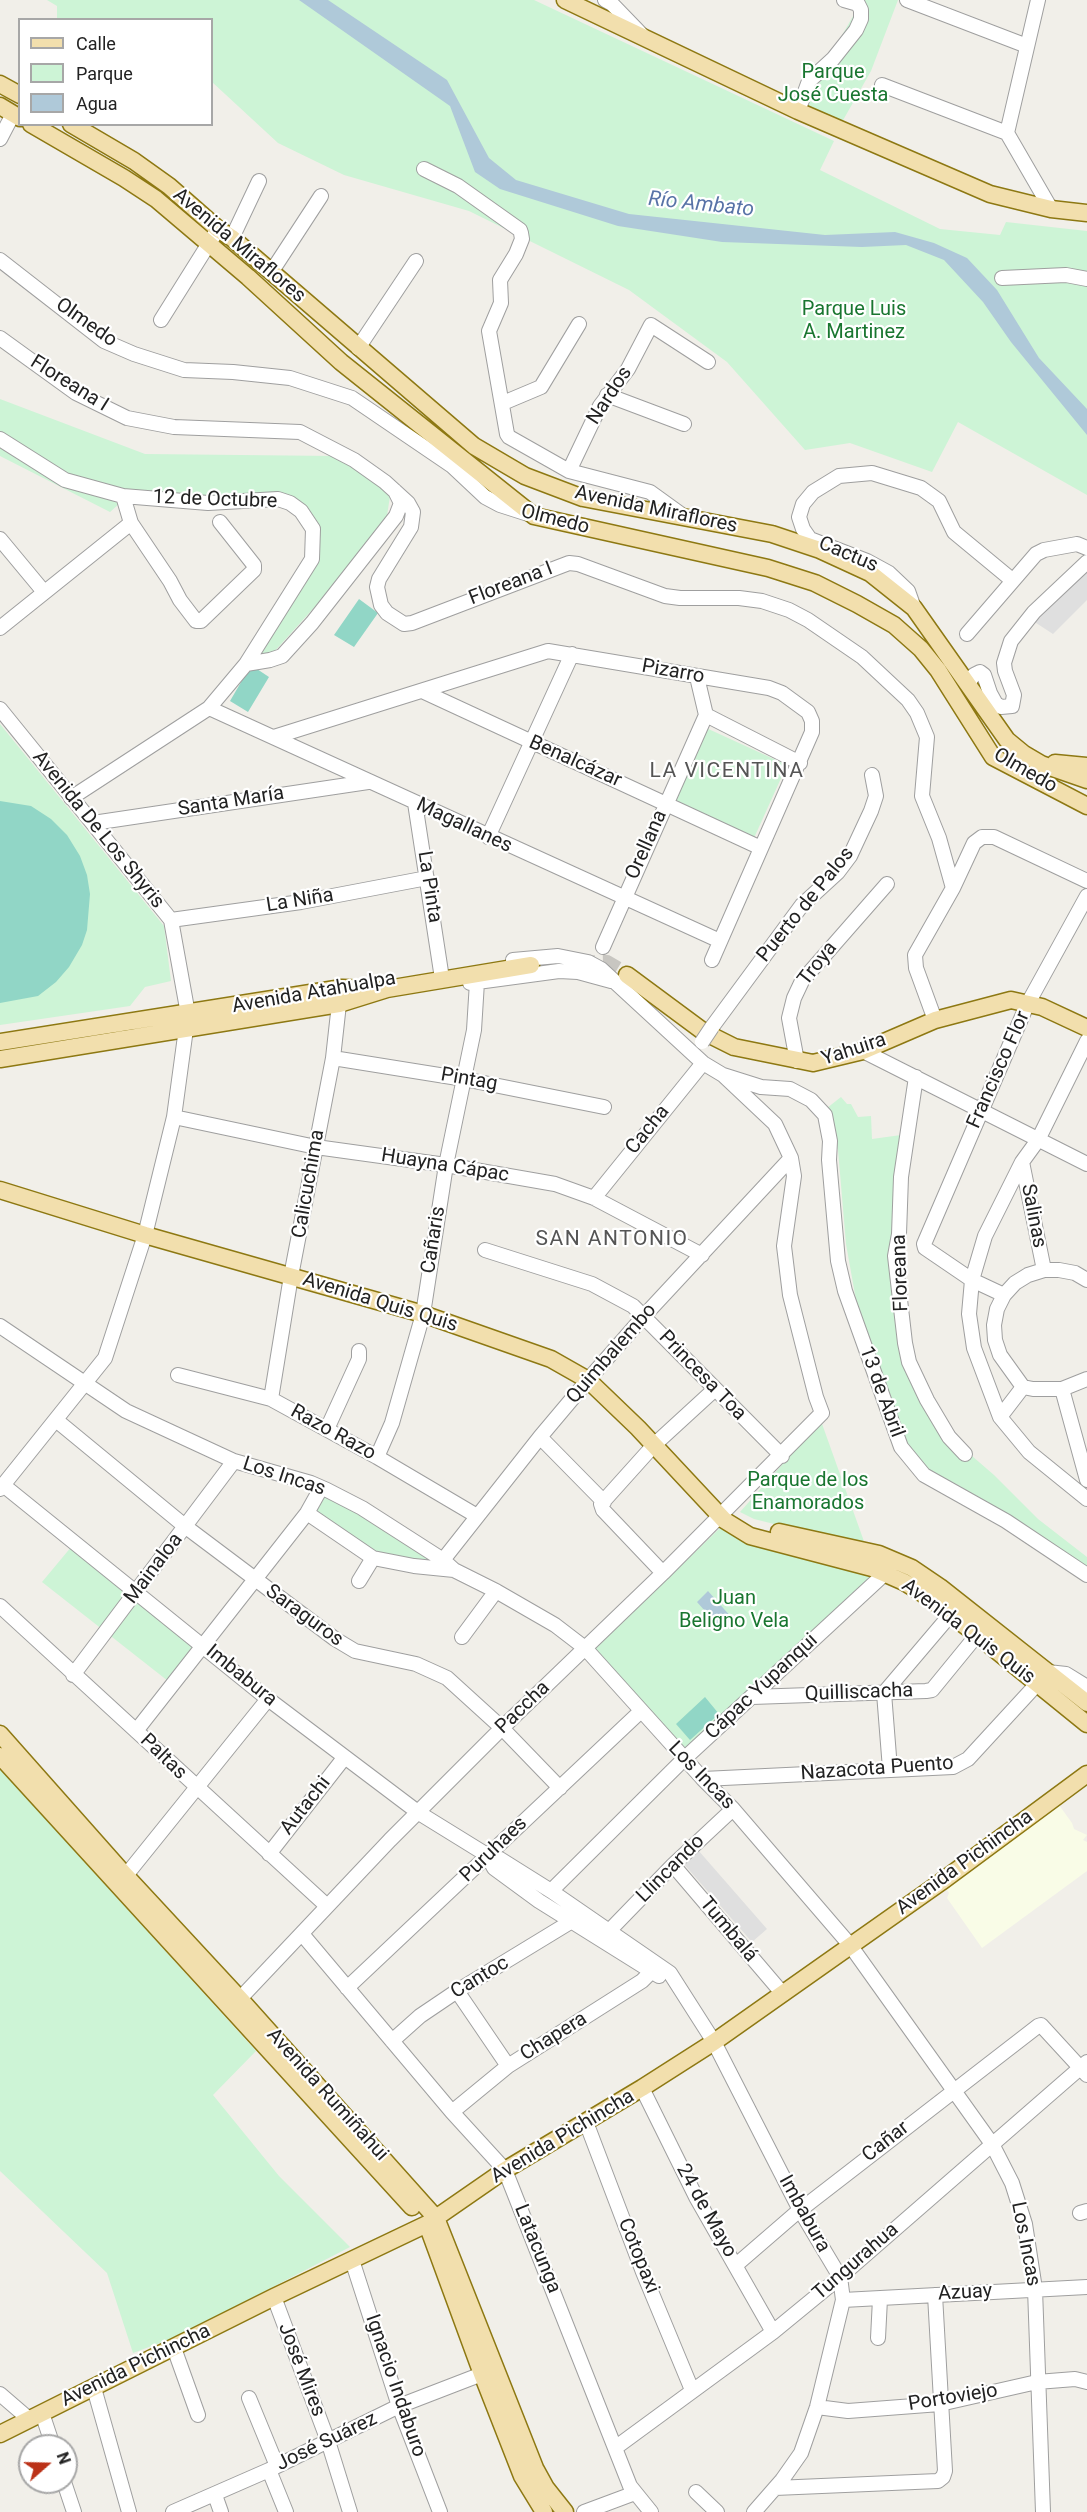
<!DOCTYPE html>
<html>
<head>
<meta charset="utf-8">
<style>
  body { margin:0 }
  #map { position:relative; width:1087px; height:2512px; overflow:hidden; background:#f1efe9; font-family:Roboto,sans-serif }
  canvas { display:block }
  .legend { position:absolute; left:18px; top:18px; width:195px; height:108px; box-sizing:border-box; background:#fff; border:2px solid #a7a7a7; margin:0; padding:8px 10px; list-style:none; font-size:18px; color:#222 }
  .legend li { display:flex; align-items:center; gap:12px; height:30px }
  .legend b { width:30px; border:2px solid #a7a7a7 }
  .north { position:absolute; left:18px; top:2434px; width:60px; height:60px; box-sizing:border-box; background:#fff; border:2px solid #a7a7a7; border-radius:50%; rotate:70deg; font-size:16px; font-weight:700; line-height:24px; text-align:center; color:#222 }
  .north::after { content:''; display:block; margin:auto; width:21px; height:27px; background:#bb3218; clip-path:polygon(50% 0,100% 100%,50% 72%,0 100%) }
</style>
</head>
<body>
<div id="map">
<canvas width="1087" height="2512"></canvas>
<ul class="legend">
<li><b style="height:8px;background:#f2dfad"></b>Calle</li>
<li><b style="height:16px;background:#cdf4d6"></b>Parque</li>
<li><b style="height:16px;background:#afc9d9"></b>Agua</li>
</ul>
<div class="north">N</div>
</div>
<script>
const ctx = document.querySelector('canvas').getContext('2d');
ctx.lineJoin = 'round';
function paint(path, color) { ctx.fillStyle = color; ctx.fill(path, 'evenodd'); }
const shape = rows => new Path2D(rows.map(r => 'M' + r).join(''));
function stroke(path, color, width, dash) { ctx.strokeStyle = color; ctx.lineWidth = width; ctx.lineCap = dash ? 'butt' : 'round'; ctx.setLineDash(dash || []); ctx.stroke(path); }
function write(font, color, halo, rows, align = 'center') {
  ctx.font = font + ' Roboto,sans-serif'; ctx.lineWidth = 4.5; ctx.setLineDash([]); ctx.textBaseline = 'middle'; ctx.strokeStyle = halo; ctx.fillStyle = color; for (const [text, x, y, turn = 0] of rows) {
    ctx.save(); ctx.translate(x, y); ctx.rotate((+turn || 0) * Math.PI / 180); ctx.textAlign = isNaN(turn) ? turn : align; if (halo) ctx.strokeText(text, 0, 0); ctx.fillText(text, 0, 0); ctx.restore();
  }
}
const residential = shape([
  [1087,565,1087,600,1053,634,1030,619],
  [698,1850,767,1929,752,1942,683,1863]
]);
const education = shape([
  [1059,1805,1072,1823,1074,1829,1087,1835,1083,1840,1087,1842,1087,1871,982,1948,947,1898,949,1893,945,1887]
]);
const park = shape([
  [47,0,534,0,834,141,820,170,940,229,1000,235,1006,222,1087,231,1087,495,958,422,932,472,850,443,805,450,727,362,629,290,469,211,344,175,278,143,212,82,212,20,57,19,57,6],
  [865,0,898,0,871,71,842,122,796,100,812,67,832,53,857,9,863,5],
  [0,399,145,454,336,456,391,490,386,522,359,558,273,653,253,660,318,550,295,502,129,495,110,512,0,456],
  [0,724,164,926,171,981,145,987,130,1006,0,1025],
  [704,727,787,765,754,838,671,800],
  [841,1097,847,1104,851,1104,858,1117,871,1116,872,1139,901,1135,891,1241,915,1364,957,1443,994,1475,1038,1519,1087,1557,1087,1571,963,1488,925,1468,909,1451,896,1421,885,1381,856,1300,846,1244,838,1150,827,1108],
  [821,1421,866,1547,754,1519,740,1512],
  [326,1493,438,1561,376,1563,308,1519],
  [721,1527,866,1573,871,1577,685,1749,595,1649],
  [72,1546,194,1645,168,1681,42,1582],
  [0,1769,256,2051,213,2095,279,2176,350,2247,176,2337,133,2353,107,2273,0,2171]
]);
const pitch = shape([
  [359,599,378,613,354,647,334,635],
  [251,665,269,677,248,712,230,701],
  [0,801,31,806,51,819,67,835,80,856,87,875,90,894,87,930,82,945,69,967,56,982,38,996,0,1003],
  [705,1697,719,1714,690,1740,676,1724]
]);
const water = shape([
  [299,0,328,0,447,80,489,158,516,180,629,214,825,235,895,232,934,243,967,258,997,290,1039,358,1087,409,1087,435,1011,342,983,302,944,260,906,245,862,247,722,242,618,226,500,189,475,172,450,106],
  [708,1591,732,1618,721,1629,697,1602]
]);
const majorTunnel = shape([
  [531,965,607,963,627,975]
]);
const minor = shape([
  [605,0,612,4,644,37],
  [907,0,1027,46],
  [1038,0,1007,133,1051,209],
  [882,85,1007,133],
  [798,111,809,81,833,59,856,30,861,19,861,10,858,4,844,0],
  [0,139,13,114],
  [424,169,458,186,520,230,521,233,522,239,516,254,500,280,501,303,489,331,507,434,509,437,569,471,650,492,686,518],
  [232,238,259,181],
  [0,260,104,341,134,354,184,370,233,372,290,378,352,398,452,466,485,497,500,505,528,514],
  [272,271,321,196],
  [1002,278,1066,275,1087,279],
  [161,320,218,229],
  [0,338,76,393,127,418,174,427,300,432,354,460,385,482,408,503,413,512,411,527,379,579,377,587,381,605,387,613,404,624,412,623,569,563,578,564,665,596,680,598,739,598,762,601,789,610,808,620,862,657,908,700,917,713,927,737,922,796,939,838,953,888],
  [358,348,416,261],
  [607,395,684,424],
  [503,403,541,387,579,324],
  [0,439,65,480,123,496,208,503,278,499,290,503,301,511,313,529,312,559,246,664,209,708,71,798],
  [569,471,600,406,628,369,651,325,708,362],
  [123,496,131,523,170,581,180,600,196,621,201,621,254,570,254,565,220,522],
  [0,539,44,592],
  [914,608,908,591,889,573,867,561,810,539,803,529,799,517,803,504,813,492,839,476,872,473,921,488,939,501,954,532,1012,580],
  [0,628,131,523],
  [967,634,1036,554,1044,550,1077,544,1087,548],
  [246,664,270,660,282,656,312,623,396,516,401,503,395,491],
  [968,683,974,675,980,672,984,675,990,693,996,704,1001,707,1012,706,1014,695,1005,671,1004,663,1011,641,1034,612,1087,562],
  [422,691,761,848],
  [209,708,720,941],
  [0,709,171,920,188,1014,174,1117,145,1235,105,1358,0,1489],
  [706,715,800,763],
  [274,737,548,651,769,688,782,693,808,712,812,721,812,732,712,960],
  [415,803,441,972],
  [93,823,368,782],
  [488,837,572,654],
  [171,920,301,902,427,878],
  [603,947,706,715,697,677],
  [513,960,558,956,588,962,601,969,703,1063,723,1075,761,1087,790,1089,811,1100,825,1115,830,1141,829,1160,838,1261,845,1291,901,1447,924,1475,1006,1521,1087,1575],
  [470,983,559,971,578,972,611,981],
  [935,1020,916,968,915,955,953,888,974,843,982,837,994,837,1087,881],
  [712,1027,802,905,838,872,850,856,871,811,876,796,872,775],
  [1087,1041,1038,1140,1022,1162,985,1236,972,1280,969,1314,974,1348,1000,1417,1029,1452,1087,1499],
  [863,1051,1087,1164],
  [333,1058,464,1079,604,1107],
  [797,1061,789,1018,794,998,802,981,887,884],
  [916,1077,901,1177,899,1234,895,1256,905,1343,909,1362,927,1400,949,1437,965,1454],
  [174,1117,316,1147,446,1165,555,1184,594,1198,702,1255],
  [1022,1162,1044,1270],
  [594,1198,703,1063],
  [485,1250,592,1284,633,1306,782,1456],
  [1087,1280,1075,1273,1059,1270,1044,1270,1028,1275,1015,1283,1004,1295,997,1309,994,1325,995,1340,1000,1355,1023,1387,1033,1389,1062,1389,1087,1379],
  [1004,1295,972,1280,925,1248,924,1244,1027,1005,1087,896],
  [0,1326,126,1411,234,1461,311,1483,327,1490,362,1508,443,1560,454,1570,496,1591,555,1625,585,1648,703,1779,733,1809,850,1945,992,2144,1012,2183,1025,2224,1035,2289,1043,2512],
  [178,1375,271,1399,377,1457,477,1516],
  [1062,1389,1087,1480],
  [271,1399,291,1276,333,1058,339,1004],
  [1000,1417,1023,1387],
  [56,1420,186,1527,335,1639,355,1651,416,1664,447,1678,502,1728,560,1788],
  [327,1429,359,1359,359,1351],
  [540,1437,604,1502],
  [377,1457,392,1423,423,1314,446,1165,474,1030,477,982],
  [3,1485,268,1699,419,1813,487,1855,500,1859,551,1891,670,1973,714,2042,800,2210,840,2277,843,2300,817,2407,801,2453,782,2480,754,2512],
  [307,1513,373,1558,414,1566,454,1570],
  [443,1560,540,1437,588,1380,644,1316,791,1158],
  [663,1573,603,1510,601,1504,654,1445,714,1390],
  [359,1581,373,1558],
  [0,1606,327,1906],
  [462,1637,496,1591],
  [73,1675,234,1461],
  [752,1697,926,1691,932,1690,977,1635],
  [136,1731,307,1513,321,1488],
  [890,1769,884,1693,957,1607],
  [703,1779,953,1767,968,1759,1048,1672,1066,1674,1087,1687],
  [269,1854,344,1758],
  [487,1855,494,1868,539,1901,659,1976],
  [673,1865,783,1994],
  [119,1884,268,1699],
  [551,1891,684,1759,880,1578,890,1566],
  [609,1931,673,1865,733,1809],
  [302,1934,452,2112,505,2170,630,2486,651,2512],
  [347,1988,641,1711],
  [457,1991,508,2066],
  [233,2006,390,1840,502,1728,663,1573,822,1413,816,1397,790,1295,784,1246,794,1176,791,1158,775,1124,723,1075],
  [392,2041,420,2016,457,1991,572,1921],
  [642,2088,696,2197,773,2332],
  [452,2112,508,2066,642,1981,658,1965],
  [586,2122,643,2272,692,2390],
  [1080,2213,1087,2211],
  [352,2260,399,2406,440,2512],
  [736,2265,795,2214,1038,2026,1041,2025,1087,2075],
  [274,2297,328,2441,350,2512],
  [843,2300,1087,2287],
  [878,2338,880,2299],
  [174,2348,198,2415],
  [94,2388,129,2512],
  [0,2394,29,2419],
  [249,2398,277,2466],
  [817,2407,848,2411,940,2404,1037,2382,1075,2379,1087,2382],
  [42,2413,53,2446],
  [615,2448,773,2332,840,2277,1087,2062],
  [269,2470,286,2512],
  [64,2482,74,2512],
  [775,2488,938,2481,943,2477,945,2471,935,2295],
  [696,2492,717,2512],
  [215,2495,221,2512],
  [173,2512,269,2470,399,2406,482,2374],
  [584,2512,635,2493]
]);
const major = shape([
  [565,0,798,111,990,194,1051,209,1087,213],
  [0,84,20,95],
  [0,106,20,118],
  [31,124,124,178,156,199,248,277,341,362,534,516,768,568,815,583,857,604,894,625,921,649,938,670,993,757,1087,806],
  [71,124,134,161,169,186,218,229,232,238,474,446,525,476,583,498,772,534,820,550,870,573,914,608,1007,740,1024,754,1041,764,1087,780],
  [1055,763,1087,766],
  [627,975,704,1032,734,1047,813,1063,863,1051,935,1020,1011,1000,1042,1007,1087,1028],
  [0,1042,342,988,374,989],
  [0,1059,339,1004,387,989,531,965],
  [0,1190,145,1235,423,1314,551,1359,588,1380,638,1428,724,1520,750,1536,872,1568,904,1582,928,1597,977,1635,1087,1724],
  [779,1532,879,1554,912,1568,940,1587,1087,1703],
  [0,1734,125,1875,240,1999,436,2218,535,2468,546,2488,565,2512],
  [0,1756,412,2207],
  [428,2227,482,2374,522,2476,544,2512],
  [0,2434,274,2297,427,2224,505,2170,642,2088,714,2042,941,1882,1087,1774]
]);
const minorBridge = shape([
  [702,1042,712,1027]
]);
const parkNames = [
  ["Parque",833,73],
  ["José Cuesta",833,96],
  ["Parque Luis",854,310],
  ["A. Martinez",854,333],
  ["Parque de los",808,1481],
  ["Enamorados",808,1504],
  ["Juan",734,1599],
  ["Beligno Vela",734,1622]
];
const streetNames = [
  ["Avenida Miraflores",239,246,40],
  ["Olmedo",86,323,35],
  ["Floreana I",69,384,32],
  ["Nardos",610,396,-57],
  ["12 de Octubre",215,500,2],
  ["Avenida Miraflores",656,510,12],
  ["Olmedo",555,520,14],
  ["Cactus",848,555,23],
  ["Floreana I",511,584,-21],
  ["Pizarro",673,672,10],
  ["Benalcázar",575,762,24],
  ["Olmedo",1025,771,30],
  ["Santa María",231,802,-9],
  ["Magallanes",464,826,25],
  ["Avenida De Los Shyris",98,830,51],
  ["Orellana",647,845,-66],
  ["La Pinta",429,887,81],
  ["La Niña",300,901,-9],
  ["Puerto de Palos",806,905,-51],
  ["Troya",818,964,-52],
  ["Avenida Atahualpa",314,993,-10],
  ["Yahuira",854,1050,-18],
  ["Francisco Flor",999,1070,-66],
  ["Pintag",469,1080,10],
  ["Cacha",648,1130,-51],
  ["Huayna Cápac",445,1166,9],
  ["Calicuchima",309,1184,-80],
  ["Salinas",1033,1216,79],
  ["Cañaris",434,1240,-81],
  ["Floreana",901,1273,-92],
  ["Avenida Quis Quis",380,1303,17],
  ["Quimbalembo",612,1354,-49],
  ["Princesa Toa",702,1376,46],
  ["13 de Abril",881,1392,70],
  ["Razo Razo",333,1433,29],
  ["Los Incas",284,1477,18],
  ["Mainaloa",154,1569,-53],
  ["Saraguros",304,1616,36],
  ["Avenida Quis Quis",968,1632,37],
  ["Imbabura",241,1676,39],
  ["Cápac Yupanqui",762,1687,-43],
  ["Quilliscacha",859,1693,-2],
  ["Paccha",523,1708,-44],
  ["Paltas",163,1757,44],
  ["Nazacota Puento",877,1769,-4],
  ["Los Incas",701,1776,46],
  ["Autachi",306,1806,-52],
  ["Puruhaes",494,1850,-44],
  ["Avenida Pichincha",965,1863,-36],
  ["Llincando",671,1869,-45],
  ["Tumbalá",728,1930,50],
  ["Cantoc",480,1978,-31],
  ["Chapera",554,2037,-32],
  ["Avenida Rumiñahui",327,2095,48],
  ["Avenida Pichincha",563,2137,-31],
  ["Cañar",886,2142,-38],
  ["24 de Mayo",706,2211,61],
  ["Imbabura",804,2214,61],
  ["Los Incas",1025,2244,79],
  ["Latacunga",537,2249,68],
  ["Cotopaxi",638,2256,68],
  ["Tungurahua",856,2262,-41],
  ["Azuay",965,2293,-3],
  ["Avenida Pichincha",136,2366,-26],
  ["José Mires",301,2370,69],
  ["Ignacio Indaburo",395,2386,71],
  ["Portoviejo",953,2398,-9],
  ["José Suárez",327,2442,-26]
];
const waterNames = [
  ["Río Ambato",701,205,6]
];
const neighbourhoodNames = [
  ["LA VICENTINA",727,772],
  ["SAN ANTONIO",612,1240]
];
paint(residential, '#dfdfdf');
paint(education, '#f9fce7');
paint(park, '#cdf4d6');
paint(pitch, '#91d6c6');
paint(water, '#afc9d9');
stroke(majorTunnel, '#c8c6c1', 16, [16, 8]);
stroke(minor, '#9f9f9f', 16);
stroke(major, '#8d7812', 19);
stroke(minor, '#fff', 14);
stroke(major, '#f2dfad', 16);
stroke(minorBridge, '#9f9f9f', 16, []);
stroke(minorBridge, '#fff', 14);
write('20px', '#197630', '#fff', parkNames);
write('20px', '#222', '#fff', streetNames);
write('italic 21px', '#5873a7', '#fff', waterNames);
ctx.letterSpacing = '1.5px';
write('21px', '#555', '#fff', neighbourhoodNames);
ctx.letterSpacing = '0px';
</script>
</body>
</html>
